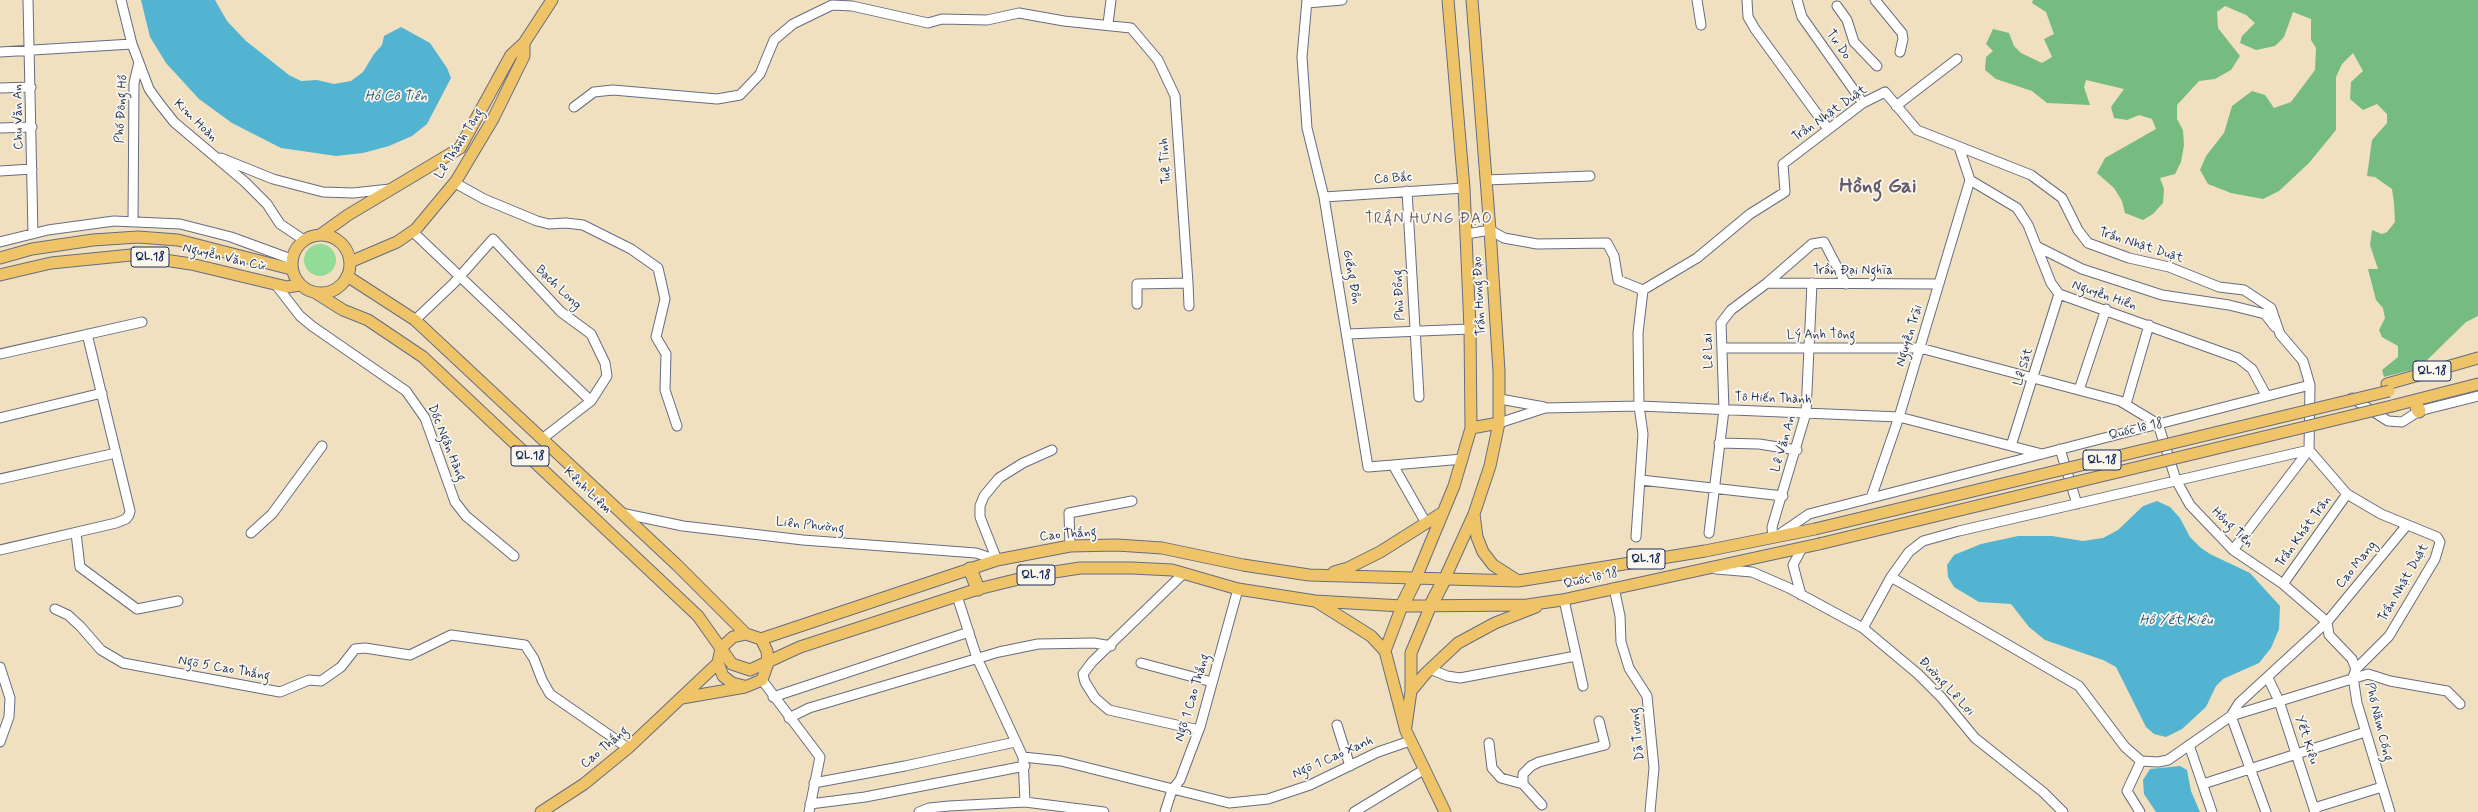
<!DOCTYPE html>
<html>
<head>
<meta charset="utf-8">
<style>
  body { margin:0 }
  canvas { display:block; background:#f0e0c0 }
</style>
</head>
<body>
<canvas width="2478" height="812"></canvas>
<script>
const ctx = document.querySelector('canvas').getContext('2d');
ctx.lineJoin = 'round';
function paint(path, color) { ctx.fillStyle = color; ctx.fill(path, 'evenodd'); }
const shape = rows => new Path2D(rows.map(r => 'M' + r).join(''));
function stroke(path, color, width, dash) { ctx.strokeStyle = color; ctx.lineWidth = width; ctx.lineCap = dash ? 'butt' : 'round'; ctx.setLineDash(dash || []); ctx.stroke(path); }
function write(font, color, halo, rows, align = 'center') {
  ctx.font = font + ' Mynerve,sans-serif'; ctx.lineWidth = 3.5; ctx.setLineDash([]); ctx.textBaseline = 'middle'; ctx.strokeStyle = halo; ctx.fillStyle = color; for (const [text, x, y, turn = 0] of rows) {
    ctx.save(); ctx.translate(x, y); ctx.rotate((+turn || 0) * Math.PI / 180); ctx.textAlign = isNaN(turn) ? turn : align; if (halo) ctx.strokeText(text, 0, 0); ctx.fillText(text, 0, 0); ctx.restore();
  }
}
const green = shape([
  '304 260a16 16 0 1 1 32 0a16 16 0 1 1-32 0Z'
]);
const forest = shape([
  [2033,0,2478,0,2478,316,2466,322,2419,368,2384,377,2382,370,2398,357,2398,346,2382,337,2379,330,2385,318,2383,308,2376,300,2368,269,2378,269,2370,245,2372,230,2382,234,2387,232,2395,222,2394,203,2392,189,2375,177,2367,176,2372,140,2387,123,2387,114,2377,104,2363,110,2350,99,2351,82,2363,71,2353,53,2342,64,2336,77,2336,130,2309,163,2279,191,2263,199,2231,193,2208,184,2200,170,2206,156,2224,133,2232,106,2252,91,2265,95,2274,108,2291,102,2315,70,2316,48,2311,40,2311,19,2293,12,2284,37,2275,46,2256,50,2240,43,2242,36,2255,23,2246,15,2225,6,2217,12,2218,28,2240,56,2231,70,2215,79,2199,81,2177,105,2177,119,2183,130,2184,145,2181,162,2175,174,2160,178,2164,189,2163,203,2153,214,2143,220,2125,213,2122,201,2114,188,2097,173,2105,158,2156,129,2152,119,2139,115,2127,120,2114,118,2111,107,2124,89,2086,80,2084,87,2090,105,2047,103,2032,91,1996,79,1985,70,1986,57,1993,51,1986,44,1993,29,2009,33,2014,46,2021,53,2042,63,2052,57,2044,39,2054,34,2046,12,2032,3]
]);
const water = shape([
  [141,0,215,0,227,21,246,41,289,75,301,81,317,80,334,84,351,81,363,72,374,54,382,45,384,36,401,27,430,43,447,68,451,78,427,124,412,136,389,146,363,153,336,156,281,148,232,123,199,99,166,63,150,37],
  [2157,501,2170,507,2180,518,2190,537,2201,548,2210,554,2250,573,2280,606,2279,629,2271,648,2259,663,2223,679,2216,686,2206,707,2182,729,2166,737,2154,734,2146,727,2116,667,2103,660,2045,640,2029,627,2011,604,1979,602,1954,587,1948,577,1947,565,1954,555,1981,544,2018,536,2052,536,2083,541,2103,538,2118,530,2143,506],
  [2180,766,2187,770,2191,791,2200,812,2156,812,2144,794,2143,780,2150,769]
]);
const minor = shape([
  [28,0,33,234],
  [121,0,132,44,149,89,159,103,174,122,245,182,267,204,280,224,304,240],
  [1307,0,1302,57,1307,128,1324,197,1368,467,1393,465,1426,523],
  [1697,0,1701,25],
  [1747,0,1748,17,1755,29,1828,129],
  [1797,0,1802,17,1863,103],
  [1875,0,1902,33,1903,39,1900,52],
  [1307,3,1342,0],
  [1837,6,1847,20,1854,42,1877,66],
  [1108,24,1111,0],
  [0,52,132,44],
  [0,88,31,87],
  [1896,106,1957,59],
  [574,107,594,92,613,90,717,99,740,95,760,74,774,40,793,24,832,5,852,6,928,23,942,19,987,20,1019,13,1064,21,1131,28,1158,60,1175,96,1188,283,1137,284,1137,304],
  [0,128,32,127],
  [1959,147,1970,180],
  [221,158,273,179,323,192,353,193,390,189],
  [0,171,32,169],
  [1486,180,1590,176],
  [1970,180,2017,208,2028,225,2051,283,2059,294,2238,358,2252,369,2266,395],
  [456,181,457,184,484,199,537,221,549,224,566,223,583,225,631,249,658,268,665,299,656,337,666,354,665,390,677,426],
  [1407,191,1419,397],
  [1324,197,1464,188],
  [133,222,134,83,139,62],
  [412,231,591,401],
  [1466,234,1490,230,1504,238,1537,244,1607,243,1614,256,1618,280,1643,290,1638,333,1639,406,1643,434,1636,537],
  [0,242,48,230,114,221,180,224,231,237,291,259],
  [2038,247,2082,269,2162,295,2229,305,2265,314,2275,327],
  [1188,283,1189,306],
  [1767,283,1939,284],
  [276,285,300,316,312,326,406,391,425,418,455,502,466,516,514,556],
  [1643,290,1697,258,1750,214,1785,192,1783,164,1863,103,1885,92,1917,130,2031,175,2062,198,2078,230,2088,243,2129,258,2169,267,2219,287,2244,290,2271,308,2280,334,2303,361,2310,385,2309,450,2347,494,2381,514,2437,537,2440,542,2435,559,2389,636,2356,669],
  [415,320,454,283,493,239,561,312,591,334,605,363,607,376,591,401,542,439],
  [1348,334,1470,329],
  [1722,348,1920,348,2120,401,2158,424,2176,480,2190,505,2233,550,2283,584,2327,622],
  [0,354,142,322],
  [2079,390,2106,309],
  [2352,398,2388,421,2402,422,2419,411,2478,396],
  [1500,399,1544,407],
  [2126,404,2149,325],
  [0,418,102,393],
  [1499,423,1545,408,1639,406,1899,417,2042,454],
  [1719,443,1759,444,1797,450],
  [2011,446,2059,294],
  [2060,449,2077,504],
  [1393,465,1463,459],
  [0,479,116,453],
  [1641,480,1783,496],
  [1871,498,1899,417,1970,180],
  [621,513,683,526,803,540,976,553,997,560],
  [76,533,80,567,137,609,178,601],
  [251,533,272,514,322,446],
  [1709,533,1724,410,1721,323,1731,310,1767,283,1812,244,1824,242,1846,284],
  [1777,536,1809,514,2310,385],
  [1773,538,1772,527,1806,413,1812,283],
  [1070,546,1069,513,1132,501],
  [0,550,116,523,126,519,129,515,130,511,87,334],
  [2233,550,2309,450],
  [997,560,980,517,980,506,984,496,999,478,1023,463,1052,450],
  [1716,569,1752,572,1789,588,1863,628,1918,674,1941,697,1975,738,2043,792,2063,812],
  [1184,573,1092,662,1083,674,1085,682,1095,698,1109,710,1199,730],
  [1891,577,2079,686,2125,747,2141,761,2158,762,2168,760,2231,716,2239,703,2327,622,2407,525],
  [2283,584,2347,494],
  [1614,588,1620,616,1621,642,1629,668,1647,696,1654,768,1650,812],
  [1801,595,1793,565,1802,548],
  [957,596,977,658,1023,757,1025,802],
  [1564,600,1583,686],
  [55,609,68,615,80,626,101,650,123,663,280,692,309,680,321,681,341,667,355,649,365,648,410,655,451,635,525,645,534,659,542,680,550,694,628,748],
  [2327,622,2329,635,2352,659,2356,669,2353,677,2357,703,2390,812],
  [1863,628,1891,577,1909,552,1923,541,1959,531,2309,450],
  [1141,663,1212,682],
  [0,667,10,698,9,717,0,742],
  [1430,669,1447,676,1460,678,1576,656],
  [2268,678,2279,701,2315,812],
  [762,680,820,757,809,812],
  [773,697,969,632],
  [789,718,809,708,999,652,1038,644,1094,643,1111,646],
  [1337,725,1350,766],
  [1489,743,1492,768,1501,778,1523,784],
  [2189,745,2212,812],
  [1023,757,1061,761,1229,803,1268,799,1310,785,1378,752,1410,741],
  [814,783,905,766,1015,742],
  [2203,784,2365,732],
  [810,804,865,797,1025,766],
  [1542,805,1523,784,1523,774,1531,766,1539,762,1605,745,1599,721],
  [2314,808,2382,787],
  [919,812,929,808,949,806,1025,802,1104,812],
  [1165,812,1172,790,1180,780,1200,727,1238,589],
  [1354,812,1425,769],
  [2140,812,2127,791,2141,761],
  [2266,812,2231,716,2368,674,2390,681,2447,691,2460,704]
]);
const major = shape([
  '292 264a29 29 0 1 1 58 0a29 29 0 1 1-58 0Z',
  [320,235,348,215,460,148,511,55,524,43,552,0],
  [0,258,32,249,93,240,138,237,178,240,291,269],
  [350,262,397,242,416,229,456,181,493,119,524,56,524,43],
  [0,275,51,263,131,255,191,264,287,287,300,285],
  [347,276,415,320,677,565,746,634,761,639],
  [316,293,343,310,368,320,423,357,698,616,732,664,750,670,800,647,978,589,1035,575,1080,568,1132,568,1172,570,1238,589,1315,601,1402,606,1527,605,1562,600,1819,544],
  [2387,384,2478,358],
  [2392,406,2478,384],
  [1471,428,1499,423],
  [1474,514,1477,537,1483,552,1493,565,1518,581],
  [1334,572,1348,568,1380,552,1442,513],
  [1416,578,1454,486,1471,428,1470,329,1464,188,1448,0],
  [1444,580,1474,514,1490,466,1499,423,1499,371,1490,230,1472,0],
  [1317,602,1371,636,1385,651],
  [1402,606,1385,651,1406,731,1445,812],
  [761,639,997,560,1070,546,1117,545,1162,548,1243,565,1309,575,1518,581,1705,551,1815,529],
  [744,686,732,683,723,676,718,663,721,648,733,637,746,634],
  [1411,691,1425,674,1458,643,1495,623,1536,607],
  [682,698,745,687,762,680,768,663,767,651,761,639],
  [1406,726,1411,691,1411,653,1431,605],
  [541,812,584,784,628,748,718,663]
]);
const highway = shape([
  [2417,407,2419,411],
  [970,569,978,589],
  [1431,605,1444,580],
  [1402,606,1416,578]
]);
const majorBridge = shape([
  [1815,529,2389,391],
  [1819,544,2392,406]
]);
const shields = [
  [150,257,38],
  [2432,371,38],
  [530,456,38],
  [2102,460,38],
  [1646,559,38],
  [1036,575,38]
];
const shieldNames = [
  ["QL.18",150,257],
  ["QL.18",2432,371],
  ["QL.18",530,456],
  ["QL.18",2102,460],
  ["QL.18",1646,559],
  ["QL.18",1036,575]
];
const streetNames = [
  ["Tự Do",1838,45,55],
  ["Phố Đông Hồ",122,109,-87],
  ["Trần Nhật Duật",1830,114,-35],
  ["Chu Văn An",19,117,-91],
  ["Kim Hoàn",195,121,44],
  ["Lê Thánh Tông",460,144,-58],
  ["Tuệ Tĩnh",1166,161,-94],
  ["Cô Bắc",1393,179,-4],
  ["Trần Nhật Duật",2141,246,18],
  ["Nguyễn Văn Cừ",224,258,13],
  ["Trần Đại Nghĩa",1853,271],
  ["Giếng Đồn",1351,277,80],
  ["Bạch Long",558,288,44],
  ["Phù Đổng",1400,295,-93],
  ["Trần Hưng Đạo",1480,296,-93],
  ["Nguyễn Hiền",2104,296,19],
  ["Lý Anh Tông",1821,335],
  ["Nguyễn Trãi",1910,336,-73],
  ["Lê Lai",1709,351,-92],
  ["Lê Sát",2024,367,-73],
  ["Tô Hiến Thành",1773,399,2],
  ["Quốc lộ 18",2136,430,-14],
  ["Dốc Ngân Hàng",446,443,68],
  ["Lê Văn An",1784,444,-74],
  ["Kênh Liêm",587,491,44],
  ["Liên Phường",810,526,6],
  ["Hồng Tiến",2232,528,43],
  ["Trần Khát Trân",2304,532,-54],
  ["Cao Thắng",1068,535,-5],
  ["Cao Mang",2357,565,-51],
  ["Quốc lộ 18",1591,579,-13],
  ["Trần Nhật Duật",2404,583,-60],
  ["Ngõ 5 Cao Thắng",224,669,10],
  ["Đường Lê Lợi",1946,687,47],
  ["Ngõ 1 Cao Thắng",1193,698,-73],
  ["Phố Năm Cống",2378,722,76],
  ["Dã Tượng",1638,734,-96],
  ["Yết Kiêu",2306,740,72],
  ["Cao Thắng",605,748,-40],
  ["Ngõ 1 Cao Xanh",1333,758,-24]
];
const waterNames = [
  ["Hồ Cô Tiên",396,97],
  ["Hồ Yết Kiêu",2176,621]
];
const quarterNames = [
  ["TRẦN HƯNG ĐẠO",1429,220]
];
const townNames = [
  ["Hồng Gai",1878,188]
];
paint(green, '#93dc98');
paint(forest, '#76bc80');
paint(water, '#52b4d1');
stroke(minor, '#666d80', 11);
stroke(major, '#666d80', 13);
stroke(highway, '#666d80', 15);
stroke(minor, '#fff', 9);
stroke(major, '#efc469', 11);
stroke(highway, '#efc469', 13);
stroke(majorBridge, '#666d80', 13, []);
stroke(majorBridge, '#efc469', 11);
for (const [x, y, w] of shields) { const box = new Path2D(); box.roundRect(x - w / 2, y - 10, w, 20, 3); ctx.fillStyle = '#fbf7ec'; ctx.fill(box); stroke(box, '#1b2f5e', 1); }
write('bold 12px', '#1b2f5e', null, shieldNames);
write('13px', '#1b2f5e', '#fbf7ec', streetNames);
write('italic 14px', '#2c5780', '#fbf7ec', waterNames);
ctx.letterSpacing = '1px';
write('15px', '#645b6d', '#fbf7ec', quarterNames);
ctx.letterSpacing = '0px';
write('bold 21px', '#645b6d', '#fbf7ec', townNames);
</script>
</body>
</html>
